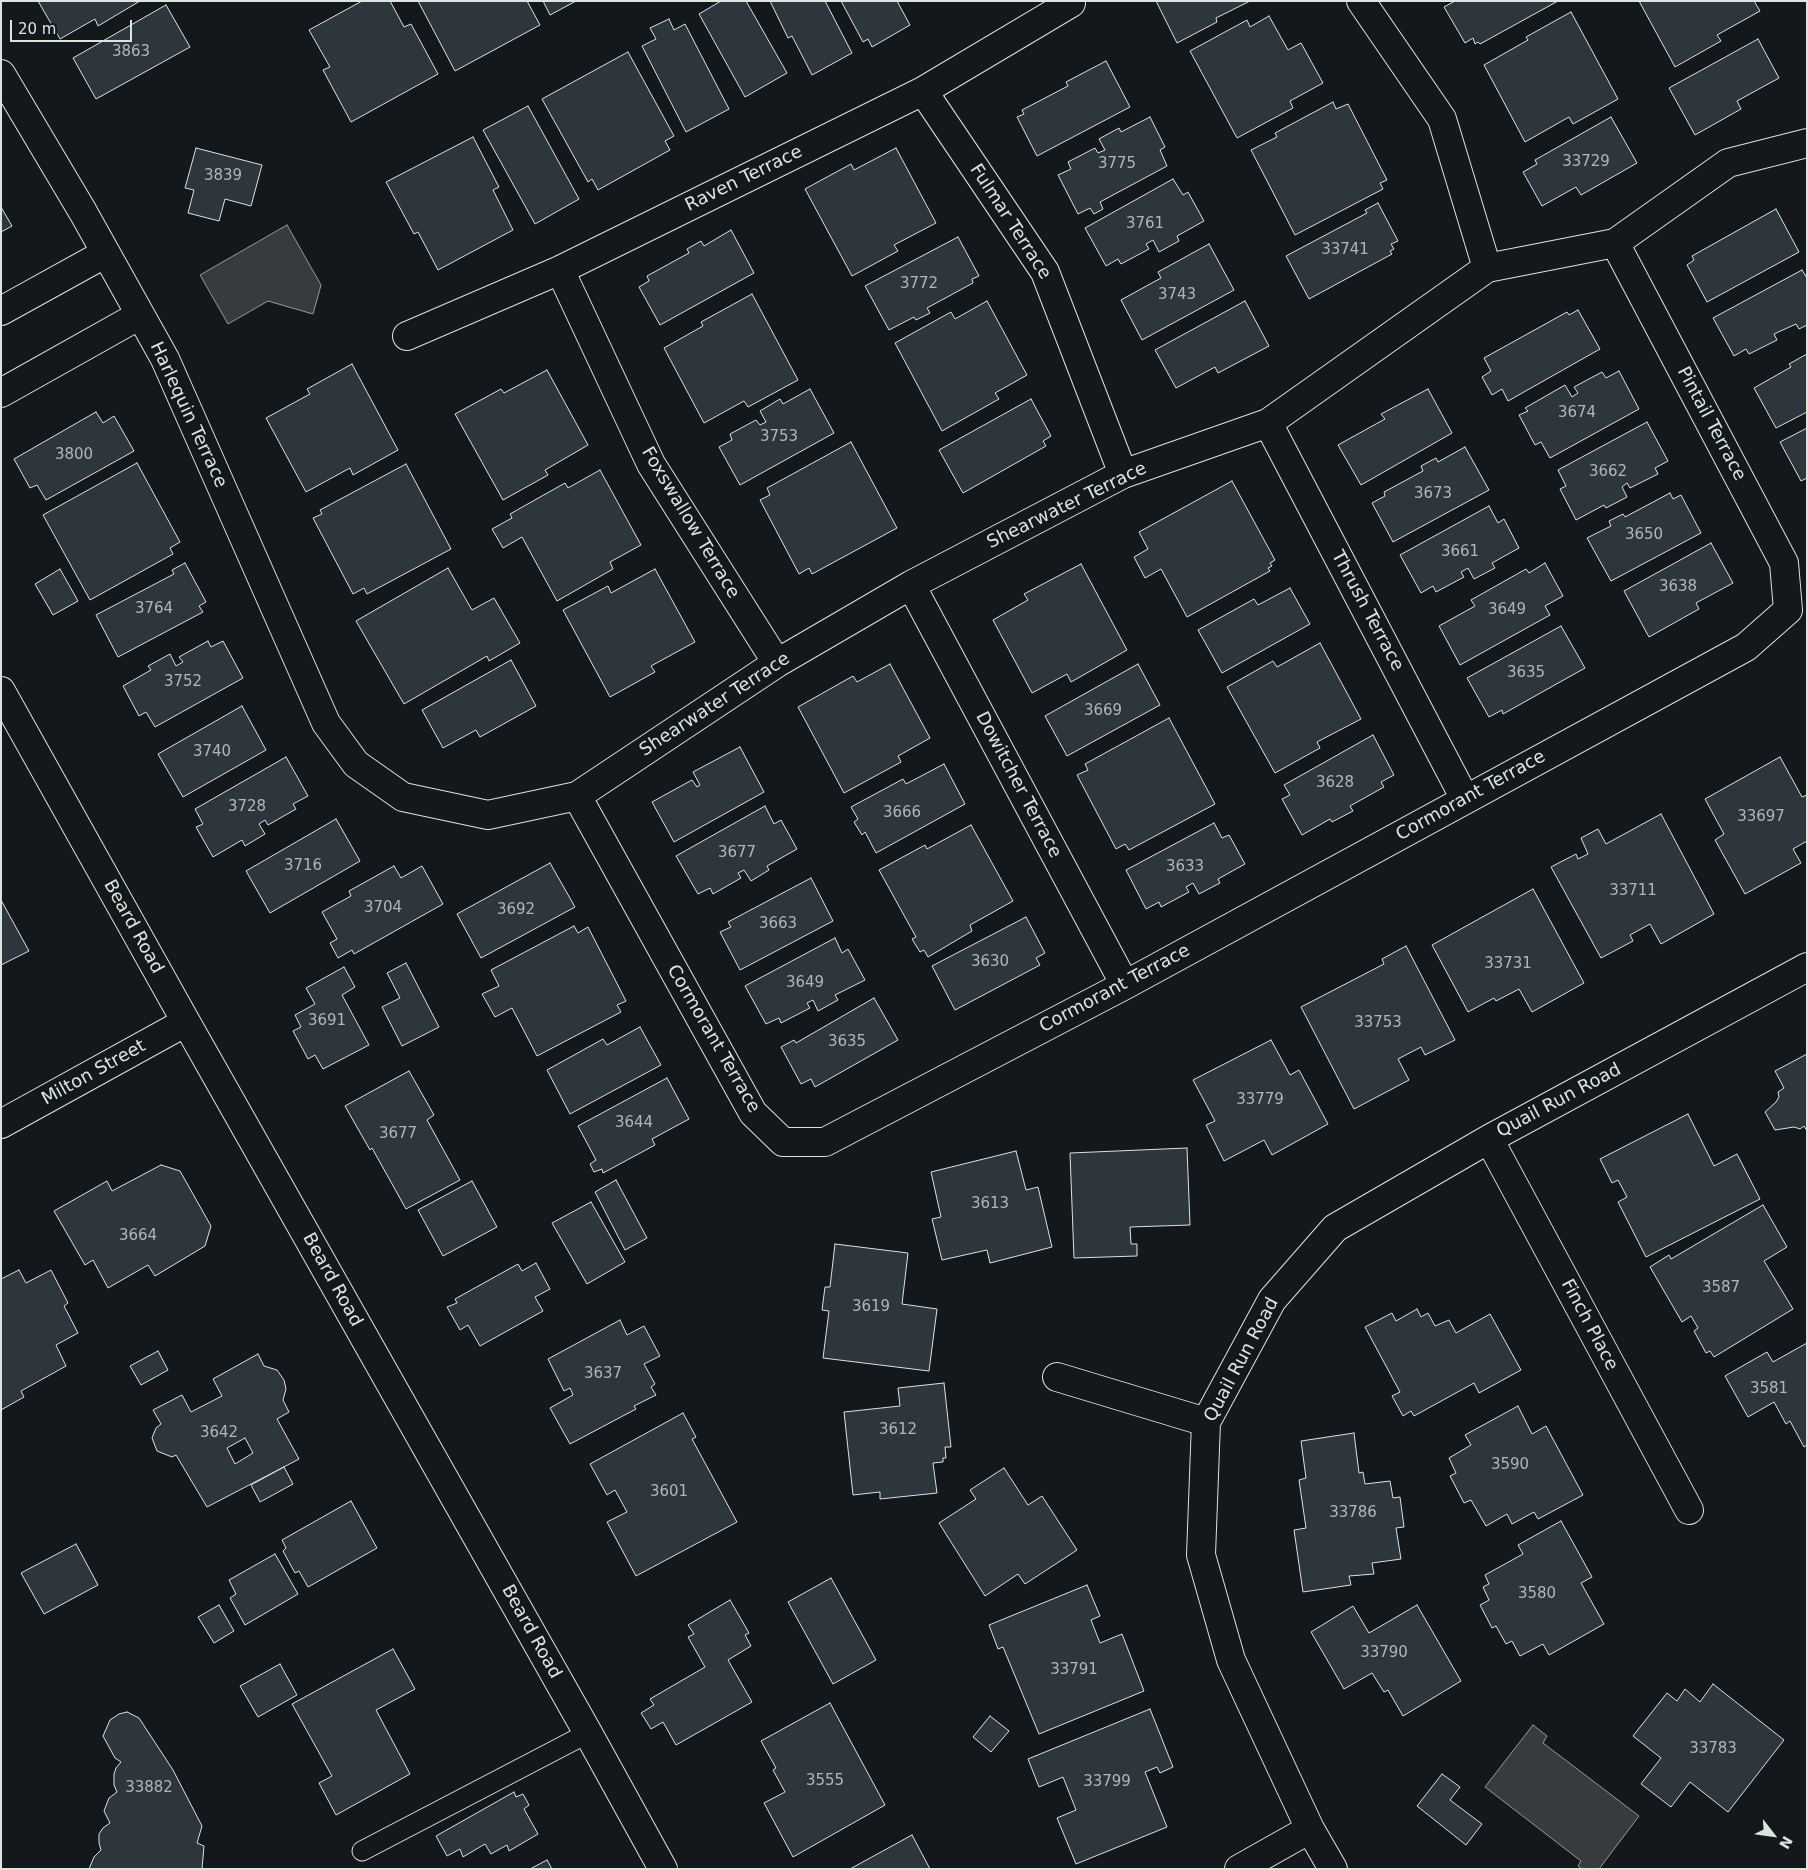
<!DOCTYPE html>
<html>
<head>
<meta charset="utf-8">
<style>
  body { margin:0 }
  #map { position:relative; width:1808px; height:1870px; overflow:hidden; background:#14181c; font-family:"DejaVu Sans",sans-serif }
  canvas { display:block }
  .frame { position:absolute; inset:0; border:2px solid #d8e6dc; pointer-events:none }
  .north { position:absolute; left:1748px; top:1810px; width:50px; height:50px; -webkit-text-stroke:4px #14181c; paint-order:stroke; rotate:120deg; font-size:14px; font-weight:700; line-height:20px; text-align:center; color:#d8e6dc }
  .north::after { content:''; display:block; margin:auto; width:18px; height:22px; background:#d8e6dc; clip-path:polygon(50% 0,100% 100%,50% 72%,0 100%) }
  .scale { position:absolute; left:10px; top:20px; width:122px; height:22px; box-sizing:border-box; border:2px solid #d8e6dc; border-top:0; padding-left:6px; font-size:15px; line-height:18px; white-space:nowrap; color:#d8e6dc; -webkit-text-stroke:4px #14181c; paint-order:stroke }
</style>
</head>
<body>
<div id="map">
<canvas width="1808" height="1870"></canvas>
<div class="frame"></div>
<div class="north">N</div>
<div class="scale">20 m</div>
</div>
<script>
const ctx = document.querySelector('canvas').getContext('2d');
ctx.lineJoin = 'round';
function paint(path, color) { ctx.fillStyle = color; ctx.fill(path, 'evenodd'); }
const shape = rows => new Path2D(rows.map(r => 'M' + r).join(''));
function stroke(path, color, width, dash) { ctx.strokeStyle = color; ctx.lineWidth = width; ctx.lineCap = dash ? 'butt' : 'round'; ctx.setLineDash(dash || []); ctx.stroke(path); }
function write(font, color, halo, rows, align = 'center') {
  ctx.font = font + ' "DejaVu Sans",sans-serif'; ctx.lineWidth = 4; ctx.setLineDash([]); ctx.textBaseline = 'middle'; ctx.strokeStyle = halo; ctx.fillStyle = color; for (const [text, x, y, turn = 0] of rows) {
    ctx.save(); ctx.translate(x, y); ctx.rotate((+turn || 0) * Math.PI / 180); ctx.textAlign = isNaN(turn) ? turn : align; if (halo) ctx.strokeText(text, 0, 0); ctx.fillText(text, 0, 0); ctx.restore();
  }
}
const water = shape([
  [287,225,321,285,313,314,268,301,228,324,200,275,287,225],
  [1533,1725,1547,1736,1543,1743,1639,1816,1599,1869,1582,1869,1578,1866,1581,1861,1485,1787,1533,1725]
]);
const building = shape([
  [38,1,140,1,98,26,95,19,60,39,38,1],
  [362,1,390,1,404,27,411,24,438,74,351,122,323,70,330,67,309,30,362,1],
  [418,1,527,1,540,25,455,71,418,1],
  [543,1,576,1,550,15,543,1],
  [721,1,746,1,787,73,745,97,699,14,721,1],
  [770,1,825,1,852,53,812,75,792,36,788,38,770,1],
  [841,1,897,1,910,25,872,47,868,39,863,42,841,1],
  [1156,1,1250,1,1216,18,1217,22,1177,43,1156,1],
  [1455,1,1558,1,1480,44,1478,42,1475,44,1473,38,1465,43,1444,7,1455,1],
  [1639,1,1754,1,1760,11,1717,35,1721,41,1675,67,1639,1],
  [166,5,190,47,96,99,73,58,166,5],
  [1571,12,1618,99,1573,124,1569,117,1525,142,1484,65,1528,40,1526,37,1571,12],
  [1269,16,1288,50,1301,43,1323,83,1290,101,1293,108,1237,138,1190,51,1247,20,1250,27,1269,16],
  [669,19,674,30,685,24,729,109,686,132,642,46,656,39,650,28,669,19],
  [1758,39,1779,78,1737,101,1741,109,1695,135,1669,88,1758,39],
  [628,52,674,136,665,141,670,150,598,190,592,179,588,182,542,99,628,52],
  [1106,61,1130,107,1037,156,1017,117,1024,114,1022,110,1068,86,1066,82,1106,61],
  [1333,102,1336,109,1348,104,1387,180,1380,183,1383,189,1295,235,1251,150,1277,137,1275,133,1333,102],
  [528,106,579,199,535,224,483,130,528,106],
  [1150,117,1165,147,1160,150,1167,166,1100,202,1103,209,1094,214,1090,208,1078,214,1058,175,1071,169,1068,162,1095,148,1098,153,1105,150,1099,139,1119,128,1121,132,1150,117],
  [1611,117,1637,163,1581,195,1576,187,1542,206,1523,172,1537,164,1535,160,1611,117],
  [473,137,499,187,493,190,513,230,438,270,418,232,414,234,386,182,473,137],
  [196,148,262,165,251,206,225,199,219,221,188,213,194,190,185,188,196,148],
  [896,148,936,223,894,245,898,251,852,276,805,189,851,164,854,170,896,148],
  [1173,179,1183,195,1188,192,1204,221,1177,236,1179,241,1159,252,1153,240,1146,244,1149,249,1121,264,1118,259,1106,266,1085,228,1173,179],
  [1378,203,1398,241,1391,244,1394,249,1390,251,1392,254,1309,299,1286,256,1367,213,1365,210,1378,203],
  [1,207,12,226,1,232,1,207],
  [1776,209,1799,252,1707,302,1687,265,1694,260,1692,256,1776,209],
  [731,230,754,273,660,325,639,287,649,281,647,276,689,253,687,249,701,241,704,246,731,230],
  [958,237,979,276,972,279,973,283,927,308,930,313,916,320,914,317,889,330,865,286,958,237],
  [1209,244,1234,290,1142,340,1121,300,1161,278,1158,272,1209,244],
  [1802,270,1807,278,1807,325,1799,329,1796,324,1774,334,1777,340,1749,354,1746,349,1734,356,1713,318,1802,270],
  [752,294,798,380,748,407,744,401,704,423,664,348,703,326,701,322,752,294],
  [987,301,1027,375,995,393,999,399,942,431,895,343,951,312,955,319,987,301],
  [1245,301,1269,346,1218,373,1215,367,1176,388,1155,350,1245,301],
  [1578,310,1600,349,1508,401,1502,389,1492,395,1482,377,1491,371,1484,358,1567,312,1569,315,1578,310],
  [1807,354,1807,412,1776,428,1754,388,1791,367,1789,364,1807,354],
  [352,364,398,450,353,475,350,468,306,492,266,418,310,394,307,389,352,364],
  [547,370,588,445,545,470,548,475,503,500,455,414,501,389,504,393,547,370],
  [1619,371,1639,409,1550,458,1541,442,1535,445,1519,415,1528,411,1525,408,1565,385,1572,397,1578,393,1574,387,1602,372,1606,378,1619,371],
  [810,389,834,433,740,485,719,447,732,440,730,434,756,420,760,425,766,422,760,411,780,399,783,404,810,389],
  [1428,389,1452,433,1361,485,1338,445,1385,419,1381,414,1428,389],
  [1031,399,1051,436,1043,441,1046,446,963,493,939,450,1031,399],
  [96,412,103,423,114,416,134,451,46,500,37,485,30,488,14,459,96,412],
  [1647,422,1668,461,1655,468,1658,474,1630,488,1627,483,1622,487,1627,497,1606,508,1604,505,1576,520,1560,489,1566,486,1558,470,1647,422],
  [1807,428,1807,478,1801,481,1780,442,1807,428],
  [851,442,897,528,812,574,809,568,799,574,760,500,770,495,767,488,851,442],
  [1465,447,1489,490,1393,542,1372,503,1385,496,1384,492,1423,471,1421,466,1436,458,1438,462,1465,447],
  [137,463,180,542,170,548,173,554,90,600,43,515,137,463],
  [406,464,451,549,367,594,364,588,353,594,313,518,322,514,320,510,406,464],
  [600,470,641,545,610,562,613,569,557,601,522,537,503,548,492,529,512,518,510,514,565,483,568,488,600,470],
  [1232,481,1275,560,1270,563,1272,566,1268,568,1270,571,1187,617,1161,569,1145,578,1134,557,1148,549,1139,532,1232,481],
  [1670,493,1673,499,1681,495,1701,533,1611,581,1587,538,1611,526,1609,521,1623,514,1625,517,1670,493],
  [1489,506,1498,523,1504,519,1519,548,1492,563,1495,568,1474,579,1468,568,1461,572,1464,577,1436,592,1433,586,1421,593,1400,555,1489,506],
  [1711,543,1733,583,1696,603,1699,609,1649,637,1624,591,1711,543],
  [185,563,206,602,199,606,203,612,118,657,96,615,174,574,172,570,185,563],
  [1545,563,1563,596,1545,606,1550,615,1460,665,1439,626,1475,606,1471,600,1526,569,1529,573,1545,563],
  [1081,564,1127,650,1071,682,1067,674,1032,693,993,620,1028,600,1024,594,1081,564],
  [448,568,472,610,494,598,520,643,489,661,487,656,404,704,356,621,448,568],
  [60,569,78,601,53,615,35,584,60,569],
  [655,569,695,642,651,666,655,672,610,697,563,610,608,586,611,593,655,569],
  [1290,588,1310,624,1222,673,1198,630,1254,599,1258,605,1290,588],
  [1561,626,1585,668,1503,714,1502,710,1489,717,1467,678,1561,626],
  [208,641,211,647,223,641,243,678,155,727,146,712,139,716,123,686,151,670,148,666,170,654,176,666,183,662,179,657,208,641],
  [1320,643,1361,719,1317,742,1320,748,1275,773,1227,687,1273,661,1277,667,1320,643],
  [511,660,536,706,480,737,476,730,443,748,422,710,511,660],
  [890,664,930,738,898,756,901,762,844,793,798,707,853,676,857,682,890,664],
  [1138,664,1160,705,1067,756,1045,716,1138,664],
  [242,706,266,750,183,797,158,754,242,706],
  [1169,718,1215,804,1129,850,1125,844,1116,849,1077,775,1088,770,1085,764,1169,718],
  [1373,735,1394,775,1381,782,1384,787,1350,806,1353,811,1332,822,1330,819,1302,835,1282,799,1290,795,1284,785,1373,735],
  [740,747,764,792,674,842,652,802,692,780,697,787,700,785,693,772,740,747],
  [286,757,308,796,293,804,296,809,268,825,265,820,259,824,265,834,245,846,242,840,213,857,196,827,203,824,195,809,286,757],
  [1780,757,1802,797,1807,795,1807,841,1793,849,1801,863,1745,894,1715,840,1724,834,1705,799,1780,757],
  [944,764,965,804,876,853,865,832,862,835,854,822,858,819,851,807,903,779,906,784,944,764],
  [765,806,774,824,781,820,797,849,767,866,769,870,751,881,744,870,738,873,741,878,713,894,710,888,698,894,676,856,765,806],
  [1661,814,1714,914,1661,944,1650,924,1630,935,1633,941,1601,958,1551,867,1576,854,1578,859,1588,854,1581,838,1598,829,1606,844,1661,814],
  [336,819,360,861,270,913,246,871,336,819],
  [1214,823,1222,838,1229,835,1245,864,1218,879,1220,883,1199,894,1193,883,1186,887,1189,892,1161,907,1159,902,1146,909,1126,870,1214,823],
  [971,825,1013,901,970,925,972,931,928,957,924,950,920,952,912,939,916,937,879,870,925,845,927,849,971,825],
  [550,863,575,907,481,958,457,914,550,863],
  [394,866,401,878,422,866,443,904,354,954,352,950,338,958,330,943,337,939,322,912,351,896,349,891,394,866],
  [811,878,833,921,740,970,720,932,731,927,728,922,811,878],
  [1533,889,1584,983,1532,1012,1519,989,1496,1001,1494,998,1468,1012,1432,945,1533,889],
  [1,900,29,951,1,965,1,900],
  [1026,917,1045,953,1036,958,1040,965,955,1010,932,966,1026,917],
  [574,926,578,933,588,927,626,1001,617,1005,621,1012,537,1056,512,1008,495,1017,482,994,499,986,491,970,574,926],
  [835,938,842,953,848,949,865,980,835,995,838,1000,818,1011,813,1000,807,1003,810,1008,781,1023,779,1018,766,1024,745,986,835,938],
  [1406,946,1455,1040,1425,1055,1421,1047,1398,1059,1409,1080,1354,1109,1301,1007,1384,964,1382,959,1406,946],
  [406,963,439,1027,402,1046,382,1007,400,998,387,973,406,963],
  [344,967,355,987,342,995,369,1045,323,1069,315,1055,308,1059,293,1031,301,1027,295,1015,315,1004,306,988,344,967],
  [874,998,898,1040,815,1087,811,1079,801,1084,781,1047,794,1040,796,1043,874,998],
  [640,1027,661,1065,570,1114,547,1070,603,1039,607,1045,640,1027],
  [1271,1040,1290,1075,1299,1070,1328,1124,1272,1155,1264,1140,1224,1161,1206,1125,1215,1121,1193,1080,1271,1040],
  [1807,1054,1807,1131,1804,1126,1800,1129,1794,1127,1775,1130,1765,1112,1776,1102,1779,1097,1778,1092,1784,1088,1775,1071,1807,1054],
  [409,1071,434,1115,427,1120,460,1180,406,1209,372,1148,370,1150,345,1106,409,1071],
  [667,1078,689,1119,652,1139,655,1145,603,1173,602,1169,594,1172,590,1164,596,1160,578,1126,667,1078],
  [1688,1114,1714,1166,1737,1154,1760,1199,1646,1257,1618,1202,1627,1197,1618,1180,1612,1183,1600,1159,1688,1114],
  [1187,1148,1190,1225,1130,1227,1131,1244,1137,1244,1137,1256,1074,1258,1070,1153,1187,1148],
  [1016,1151,1026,1190,1038,1187,1052,1247,990,1263,987,1250,942,1260,932,1219,941,1217,931,1172,1016,1151],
  [161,1165,180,1171,211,1226,205,1246,155,1276,148,1265,108,1288,93,1260,85,1265,54,1211,107,1181,112,1191,161,1165],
  [616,1180,647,1238,625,1250,595,1192,616,1180],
  [472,1181,497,1227,443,1256,418,1210,472,1181],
  [591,1202,625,1262,587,1284,552,1223,591,1202],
  [1763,1205,1787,1247,1764,1261,1793,1309,1714,1357,1710,1351,1706,1353,1694,1331,1698,1328,1691,1316,1682,1322,1650,1267,1669,1255,1671,1259,1763,1205],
  [835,1244,908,1253,902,1304,937,1309,929,1371,823,1358,829,1311,822,1310,825,1287,830,1287,835,1244],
  [536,1263,550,1289,535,1297,543,1311,480,1346,468,1325,460,1330,447,1307,457,1303,455,1299,518,1264,522,1271,536,1263],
  [19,1270,26,1283,51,1270,68,1303,64,1306,78,1333,56,1345,66,1366,21,1391,24,1397,1,1410,1,1279,19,1270],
  [1417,1309,1421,1317,1428,1313,1435,1326,1449,1320,1456,1333,1490,1314,1521,1370,1479,1393,1474,1383,1414,1416,1411,1411,1403,1416,1392,1396,1400,1392,1365,1327,1392,1313,1396,1321,1417,1309],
  [620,1320,627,1335,644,1326,660,1356,644,1364,655,1384,651,1387,656,1395,634,1406,636,1409,570,1444,550,1408,573,1395,570,1388,564,1391,548,1359,620,1320],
  [1807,1343,1807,1445,1804,1447,1790,1421,1786,1424,1774,1402,1748,1417,1725,1376,1767,1352,1773,1362,1807,1343],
  [158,1351,168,1370,141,1385,130,1366,158,1351],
  [258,1354,264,1366,277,1370,284,1380,286,1389,283,1400,289,1412,277,1419,299,1459,207,1507,176,1455,172,1457,157,1451,152,1438,156,1428,161,1424,153,1410,182,1395,191,1412,222,1396,213,1379,258,1354],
  [245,1438,253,1453,235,1464,227,1448,245,1438],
  [944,1383,951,1447,945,1447,946,1458,943,1458,943,1462,933,1463,937,1493,880,1499,880,1492,853,1495,844,1412,900,1406,898,1388,944,1383],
  [1518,1406,1532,1434,1546,1426,1583,1495,1538,1519,1534,1512,1512,1524,1507,1514,1486,1526,1471,1500,1464,1503,1450,1476,1456,1473,1449,1458,1471,1445,1465,1435,1518,1406],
  [683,1413,696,1437,692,1439,737,1522,636,1576,607,1522,627,1512,615,1490,607,1495,590,1464,683,1413],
  [1354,1433,1359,1473,1363,1472,1365,1484,1390,1481,1393,1498,1400,1497,1404,1527,1396,1528,1401,1559,1372,1563,1374,1574,1349,1576,1351,1585,1303,1592,1294,1530,1306,1528,1299,1480,1306,1478,1301,1441,1354,1433],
  [284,1467,293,1484,260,1502,251,1485,284,1467],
  [1004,1468,1028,1505,1042,1496,1077,1550,1025,1584,1018,1574,985,1596,939,1523,976,1499,970,1490,1004,1468],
  [351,1501,377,1548,308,1587,299,1571,295,1573,283,1551,286,1548,282,1540,351,1501],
  [1561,1521,1592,1577,1581,1583,1604,1624,1549,1655,1543,1644,1520,1656,1512,1641,1506,1644,1496,1626,1492,1628,1480,1605,1489,1600,1483,1587,1489,1584,1485,1575,1523,1554,1518,1545,1561,1521],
  [76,1544,98,1585,44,1614,21,1573,76,1544],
  [275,1554,298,1594,245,1625,230,1598,236,1594,229,1580,275,1554],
  [831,1578,876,1660,833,1684,788,1602,831,1578],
  [1087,1585,1100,1616,1091,1620,1100,1643,1122,1634,1144,1691,1039,1734,1003,1647,998,1649,989,1625,1087,1585],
  [730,1600,749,1633,745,1635,751,1646,728,1660,752,1702,676,1745,663,1722,651,1729,641,1713,654,1705,650,1699,705,1667,688,1637,694,1634,688,1625,730,1600],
  [219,1605,234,1631,214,1643,198,1617,219,1605],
  [1417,1605,1461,1681,1403,1716,1388,1690,1384,1692,1372,1673,1344,1689,1311,1632,1353,1606,1369,1633,1417,1605],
  [393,1649,415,1689,376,1710,410,1774,336,1815,319,1783,332,1776,292,1704,393,1649],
  [280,1664,297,1695,258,1717,240,1686,280,1664],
  [1713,1684,1784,1740,1728,1812,1690,1782,1671,1807,1641,1784,1661,1758,1633,1736,1667,1693,1677,1701,1685,1689,1700,1702,1713,1684],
  [830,1703,885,1805,793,1857,764,1803,785,1792,773,1770,776,1768,761,1741,830,1703],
  [1150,1709,1173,1767,1160,1773,1157,1767,1145,1772,1167,1827,1076,1864,1057,1818,1076,1810,1063,1777,1039,1787,1028,1759,1150,1709],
  [127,1712,139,1718,173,1770,202,1826,197,1843,204,1846,202,1869,89,1869,94,1857,101,1850,99,1843,99,1834,103,1828,110,1823,104,1811,109,1798,117,1792,114,1785,114,1774,116,1768,121,1762,115,1758,103,1736,110,1720,119,1714,127,1712],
  [990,1716,1009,1731,991,1752,973,1737,990,1716],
  [1442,1774,1460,1787,1450,1800,1482,1824,1466,1845,1417,1806,1442,1774],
  [514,1792,516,1797,523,1794,529,1805,524,1809,538,1834,509,1851,507,1845,491,1854,485,1844,463,1857,460,1849,447,1856,436,1836,514,1792],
  [912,1835,930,1869,850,1869,912,1835],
  [547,1860,552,1869,530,1869,547,1860]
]);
const lane = shape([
  [362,1851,588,1733]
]);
const street = shape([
  [1361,1,1442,119,1487,268],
  [1,74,83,212,165,359,326,723,356,764,403,797,488,815,577,796,777,663,911,585,1123,474,1268,423,1487,268,1615,243,1728,163,1807,143],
  [923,91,1045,272,1123,474],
  [560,270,651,464,777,663],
  [1,311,106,253],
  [407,336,560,270,923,91,1071,3],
  [1,393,140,315],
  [1268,423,1465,799],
  [911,585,1125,985],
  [1,691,186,1022,588,1733,663,1869],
  [577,796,753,1113,783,1142,825,1142,1125,985,1746,647,1788,610,1784,563,1615,243],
  [1,1124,186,1022],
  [1489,1139,1689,1510],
  [1057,1377,1206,1422],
  [1239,1869,1310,1829],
  [1333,1869,1310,1829,1231,1660,1201,1555,1206,1422,1272,1300,1335,1228,1489,1139,1807,967]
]);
const numberNames = [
  ["3863",131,52],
  ["33729",1586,162],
  ["3775",1117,164],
  ["3839",223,176],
  ["3761",1145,224],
  ["33741",1345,250],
  ["3772",919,284],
  ["3743",1177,295],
  ["3674",1577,413],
  ["3753",779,437],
  ["3800",74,455],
  ["3662",1608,472],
  ["3673",1433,494],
  ["3650",1644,535],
  ["3661",1460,552],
  ["3638",1678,587],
  ["3764",154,609],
  ["3649",1507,610],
  ["3635",1526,673],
  ["3752",183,682],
  ["3669",1103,711],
  ["3740",212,752],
  ["3628",1335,783],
  ["3728",247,807],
  ["3666",902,813],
  ["33697",1761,817],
  ["3677",737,853],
  ["3716",303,866],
  ["3633",1185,867],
  ["33711",1633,891],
  ["3704",383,908],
  ["3692",516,910],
  ["3663",778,924],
  ["3630",990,962],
  ["33731",1508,964],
  ["3649",805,983],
  ["3691",327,1021],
  ["33753",1378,1023],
  ["3635",847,1042],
  ["33779",1260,1100],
  ["3644",634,1123],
  ["3677",398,1134],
  ["3613",990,1204],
  ["3664",138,1236],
  ["3587",1721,1288],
  ["3619",871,1307],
  ["3637",603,1374],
  ["3581",1769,1389],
  ["3612",898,1430],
  ["3642",219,1433],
  ["3590",1510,1465],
  ["3601",669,1492],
  ["33786",1353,1513],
  ["3580",1537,1594],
  ["33790",1384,1653],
  ["33791",1074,1670],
  ["33783",1713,1749],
  ["3555",825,1781],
  ["33799",1107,1782],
  ["33882",149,1788]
];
const streetNames = [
  ["Raven Terrace",744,179,-26],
  ["Fulmar Terrace",1010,222,57],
  ["Harlequin Terrace",188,415,65],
  ["Pintail Terrace",1711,424,62],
  ["Shearwater Terrace",1067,506,-26],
  ["Foxswallow Terrace",690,523,59],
  ["Thrush Terrace",1367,611,62],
  ["Shearwater Terrace",715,705,-33],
  ["Dowitcher Terrace",1018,785,62],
  ["Cormorant Terrace",1471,796,-29],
  ["Beard Road",133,927,61],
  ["Cormorant Terrace",1115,989,-28],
  ["Cormorant Terrace",713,1039,60],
  ["Milton Street",94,1073,-29],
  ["Quail Run Road",1559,1101,-28],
  ["Beard Road",332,1280,61],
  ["Finch Place",1589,1325,62],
  ["Quail Run Road",1242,1360,-62],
  ["Beard Road",531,1632,61]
];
paint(water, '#363b3e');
stroke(water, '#939e99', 1);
paint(building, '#2c363c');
stroke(building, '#d8e6dc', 1);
stroke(lane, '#d8e6dc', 21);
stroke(street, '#d8e6dc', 30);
stroke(lane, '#14181c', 19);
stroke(street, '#14181c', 28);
write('15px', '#adbab4', null, numberNames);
write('18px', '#d8e6dc', '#14181c', streetNames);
</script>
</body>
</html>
